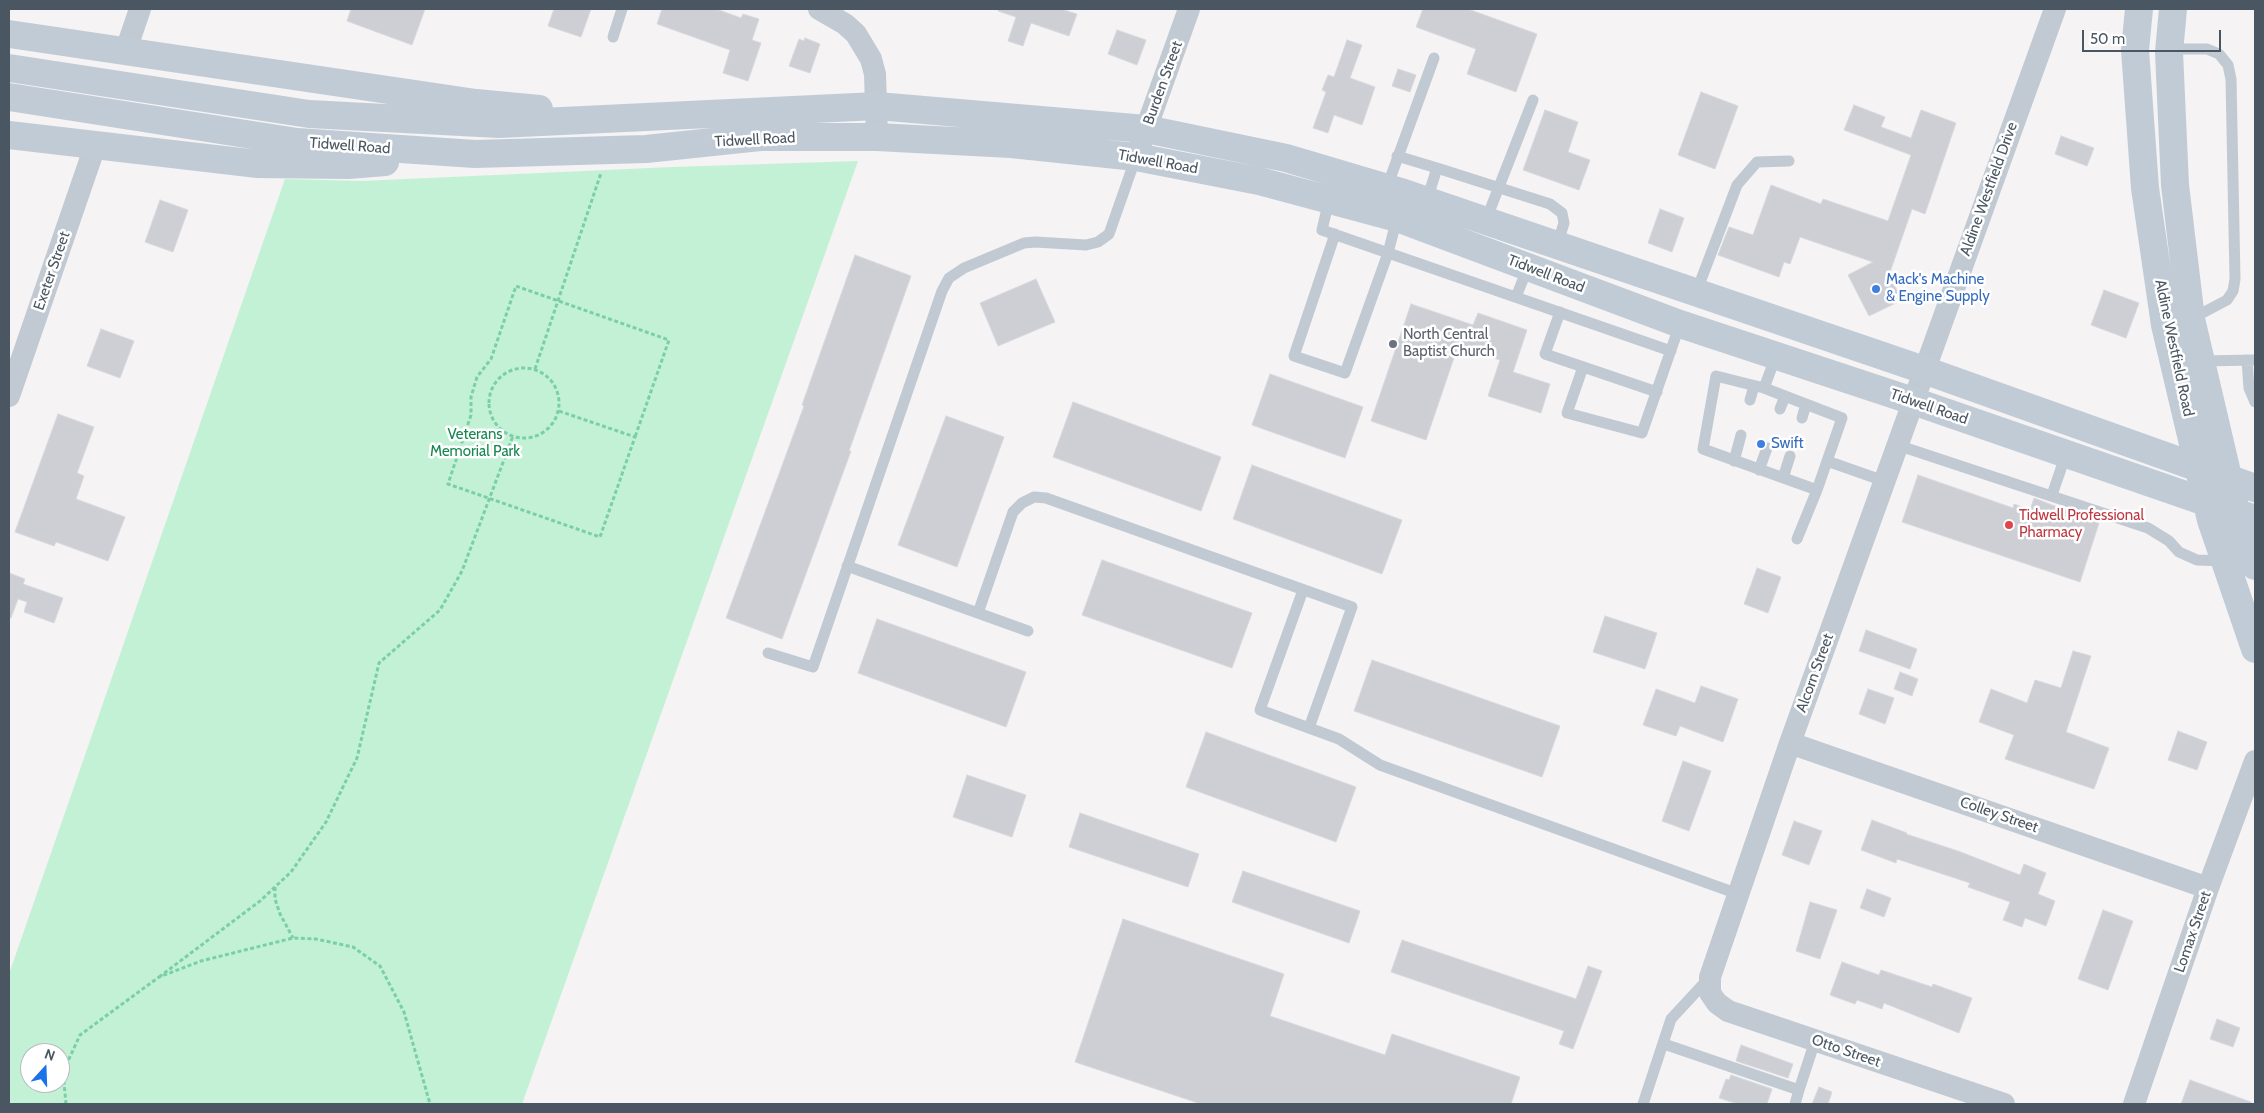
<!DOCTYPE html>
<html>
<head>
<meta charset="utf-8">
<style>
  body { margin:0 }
  #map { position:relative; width:2264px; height:1113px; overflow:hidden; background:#f5f3f3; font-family:Cabin,sans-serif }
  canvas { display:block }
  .frame { position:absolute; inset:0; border:10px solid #4a5661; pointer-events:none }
  .north { position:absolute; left:20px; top:1043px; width:50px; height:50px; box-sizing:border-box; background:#fff; border:1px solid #b7bbc0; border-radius:50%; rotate:20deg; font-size:14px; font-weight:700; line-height:20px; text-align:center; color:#4a5661 }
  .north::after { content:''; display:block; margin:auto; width:18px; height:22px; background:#1a73e8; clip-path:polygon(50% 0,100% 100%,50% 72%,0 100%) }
  .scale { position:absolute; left:2082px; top:30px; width:139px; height:22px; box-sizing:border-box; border:2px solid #4a5661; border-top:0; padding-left:6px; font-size:15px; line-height:18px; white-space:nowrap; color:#4a5661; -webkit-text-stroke:4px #fff; paint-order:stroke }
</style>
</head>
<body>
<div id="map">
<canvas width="2264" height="1113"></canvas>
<div class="frame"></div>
<div class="north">N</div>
<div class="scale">50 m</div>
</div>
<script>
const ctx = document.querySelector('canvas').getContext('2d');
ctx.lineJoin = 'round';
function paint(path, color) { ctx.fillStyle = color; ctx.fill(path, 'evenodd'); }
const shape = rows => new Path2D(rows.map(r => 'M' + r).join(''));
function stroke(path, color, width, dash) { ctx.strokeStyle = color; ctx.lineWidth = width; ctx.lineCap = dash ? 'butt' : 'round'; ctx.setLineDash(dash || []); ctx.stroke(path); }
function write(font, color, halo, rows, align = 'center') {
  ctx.font = font + ' Cabin,sans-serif'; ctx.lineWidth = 5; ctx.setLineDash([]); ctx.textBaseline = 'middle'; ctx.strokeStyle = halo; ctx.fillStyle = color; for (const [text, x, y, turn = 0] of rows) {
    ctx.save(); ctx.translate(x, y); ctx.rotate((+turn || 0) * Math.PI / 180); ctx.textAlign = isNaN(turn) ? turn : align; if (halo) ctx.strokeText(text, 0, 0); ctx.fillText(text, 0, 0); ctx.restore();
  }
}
const green = shape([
  [858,161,522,1104,9,1104,9,974,285,179,362,181,673,167],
  [30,1053,60,1053,60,1083,30,1083]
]);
const building = shape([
  [351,9,425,9,412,45,347,21,351,9],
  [554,9,591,9,581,37,548,26,554,9],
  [662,9,716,9,741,18,743,14,759,19,752,40,761,43,748,81,723,73,730,50,657,24,662,9],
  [999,9,1061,9,1077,14,1069,36,1031,23,1023,46,1008,41,1016,17,998,11,999,9],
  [1423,9,1468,9,1537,34,1516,92,1467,74,1476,49,1416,27,1423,9],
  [1117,30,1146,40,1137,65,1108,54,1117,30],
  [805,38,820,44,810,73,789,66,799,39,804,41,805,38],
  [1347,40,1362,45,1350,78,1375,87,1362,125,1334,115,1328,133,1313,128,1326,92,1322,90,1328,75,1334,77,1347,40],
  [1398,69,1416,75,1410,92,1392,86,1398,69],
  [1701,92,1738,106,1715,169,1678,155,1701,92],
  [1854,105,1885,117,1881,127,1911,138,1921,110,1956,123,1925,214,1912,209,1889,275,1902,300,1869,316,1848,275,1873,262,1800,237,1790,264,1784,262,1779,277,1718,255,1729,227,1753,235,1771,185,1821,204,1823,199,1888,221,1911,155,1844,130,1854,105],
  [1545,110,1578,122,1568,152,1590,160,1579,190,1523,170,1545,110],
  [2061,136,2094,148,2087,166,2055,154,2061,136],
  [160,200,188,210,173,252,145,242,160,200],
  [1660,209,1684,218,1672,252,1648,243,1660,209],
  [855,255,911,276,849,451,851,451,782,639,726,618,804,406,802,405,855,255],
  [1036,279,1055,322,998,346,980,303,1036,279],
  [2104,290,2139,303,2126,338,2091,325,2104,290],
  [1411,304,1473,325,1478,313,1527,330,1513,372,1550,384,1541,413,1488,396,1500,360,1458,346,1426,440,1371,421,1411,304],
  [101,329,134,341,120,378,87,366,101,329],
  [1270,374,1363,407,1345,458,1252,425,1270,374],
  [1073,402,1221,457,1201,511,1053,457,1073,402],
  [58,414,94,427,77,473,84,476,76,499,125,517,108,561,56,542,54,546,15,532,58,414],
  [946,416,1004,437,957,567,898,545,946,416],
  [1252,465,1402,520,1382,574,1233,519,1252,465],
  [1918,475,2013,508,2014,504,2030,510,2034,498,2099,523,2080,582,1902,522,1918,475],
  [1102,560,1252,613,1232,668,1082,615,1102,560],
  [1757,568,1781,577,1768,613,1744,604,1757,568],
  [9,573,25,579,23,584,63,598,54,623,24,612,27,602,18,599,11,618,9,618,9,573],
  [1605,616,1657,633,1645,669,1593,652,1605,616],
  [877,619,1026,672,1006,727,858,673,877,619],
  [1866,630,1917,649,1910,669,1859,651,1866,630],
  [2073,651,2091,656,2066,732,2109,748,2094,789,2005,759,2014,735,1979,722,1991,689,2027,703,2035,680,2061,688,2073,651],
  [1372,660,1560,726,1542,777,1354,711,1372,660],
  [1900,672,1918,679,1912,696,1894,689,1900,672],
  [1701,686,1738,699,1723,742,1680,726,1676,736,1643,725,1656,689,1695,703,1701,686],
  [1868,689,1894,698,1885,724,1859,714,1868,689],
  [2178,731,2207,742,2197,770,2168,760,2178,731],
  [1206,732,1356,787,1336,842,1186,787,1206,732],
  [1683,761,1711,771,1689,831,1662,821,1683,761],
  [967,775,1026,795,1012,837,953,817,967,775],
  [1080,813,1199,854,1188,887,1069,847,1080,813],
  [1872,820,1907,833,1906,834,1958,851,2020,875,2024,864,2046,873,2038,894,2055,901,2046,926,2025,918,2022,927,2003,920,2010,902,1968,887,1970,883,1897,859,1896,863,1861,850,1872,820],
  [1794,821,1822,831,1809,865,1782,855,1794,821],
  [1243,871,1360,911,1349,943,1232,902,1243,871],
  [1867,889,1891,898,1884,917,1860,908,1867,889],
  [1810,902,1837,910,1820,959,1796,951,1810,902],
  [2103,910,2133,921,2108,990,2078,979,2103,910],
  [1123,919,1284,974,1270,1016,1385,1055,1392,1034,1520,1077,1511,1104,1201,1104,1075,1062,1123,919],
  [1402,940,1576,999,1588,966,1602,971,1573,1049,1559,1044,1564,1031,1391,972,1402,940],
  [1842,962,1879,975,1881,970,1932,987,1933,984,1972,998,1959,1033,1884,1003,1882,1009,1857,1000,1855,1004,1830,995,1842,962],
  [2217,1019,2240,1028,2233,1047,2210,1039,2217,1019],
  [1741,1045,1793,1064,1788,1078,1736,1061,1741,1045],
  [1731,1075,1772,1089,1767,1104,1738,1104,1719,1098,1726,1079,1729,1080,1731,1075],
  [2190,1080,2251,1102,2251,1104,2181,1104,2190,1080],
  [1819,1087,1832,1092,1828,1104,1812,1104,1819,1087]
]);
const path = shape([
  '489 403a35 35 0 1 1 70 0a35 35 0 1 1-70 0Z',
  [535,369,601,173],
  [559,411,635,437,600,537,448,484,471,415,471,397,477,377,491,359,516,286,669,340,635,437],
  [275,887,275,899,280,914,293,938],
  [159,977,260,901,291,872,326,822,357,758,379,663,440,610,462,571,513,436],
  [66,1104,63,1072,80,1035,159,977,201,961,293,938,316,939,353,947,380,966,404,1012,430,1104]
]);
const lane = shape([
  [613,37,622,9],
  [2170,49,2207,49,2219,54,2228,65,2231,79,2235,279,2233,291,2227,300,2191,319],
  [1397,156,1437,168,1427,200],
  [1437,168,1550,204,1562,213,1564,223,1557,245],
  [1387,187,1434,58],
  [1329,200,1322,230,1671,351],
  [1486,220,1533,100],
  [1335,234,1294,356,1345,373,1388,253,1397,218],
  [1696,293,1737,185,1757,162,1789,161],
  [1516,297,1528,267],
  [1560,312,1545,354,1657,392],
  [2247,360,2249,388,2255,402],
  [2201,361,2255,360],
  [1583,367,1567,413,1642,433,1680,324],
  [1764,388,1842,418,1817,490,1703,449,1716,376,1764,388,1776,356],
  [1750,400,1754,386],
  [1780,409,1785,396],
  [1802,418,1806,404],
  [1897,445,2148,528,2169,541,2179,552,2197,560,2225,561],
  [1734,461,1741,435],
  [1827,461,1884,481],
  [1759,470,1767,448],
  [1783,478,1790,456],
  [2052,495,2066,454],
  [1797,539,1817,490],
  [847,566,1028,631],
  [1303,590,1260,710,1339,739,1380,765,1738,894],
  [978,613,1013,512,1022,503,1034,497,1046,498,1352,607,1309,728],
  [768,653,813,667,942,291,949,278,964,268,1024,243,1035,242,1086,245,1098,242,1109,234,1136,157],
  [1664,1044,1799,1090,1795,1104],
  [1799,1090,1815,1041],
  [1643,1104,1671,1019,1709,978]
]);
const street = shape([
  [819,9,845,24,856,34,871,59,875,74,877,137],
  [126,50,140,9],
  [1136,157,1189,9],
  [9,396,95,146],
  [1790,743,2208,888],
  [2004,1104,1728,1011,1717,1003,1710,993,1710,977,1790,743,2055,9],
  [2134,1104,2208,888,2255,761]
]);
const secondary = shape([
  [2139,9,2135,50,2145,188,2165,325,2211,520,2255,649],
  [2173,9,2169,52,2175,185,2191,319,2235,507,2255,566],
  [9,34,476,103,539,109],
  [9,68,309,114,499,124,877,106,1146,129,1286,158,1404,193,1924,370,2255,488],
  [9,97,297,142,475,154,646,149,760,137,877,137,1011,144,1136,157,1259,181,1397,218,1680,324,1913,401,2255,519],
  [9,135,258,164,348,165,385,162]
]);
const markers = [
  [1876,289,5,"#3f7fe0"],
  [1393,344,5,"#6b7280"],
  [1761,444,5,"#3f7fe0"],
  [2009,525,5,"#e0444e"]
];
const streetNames = [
  ["Burden Street",1163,83,-70],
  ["Tidwell Road",755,140,-3],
  ["Tidwell Road",350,146,4],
  ["Tidwell Road",1158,162,10],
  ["Aldine Westfield Drive",1989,189,-70],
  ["Exeter Street",52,271,-71],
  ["Tidwell Road",1546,274,21],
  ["Aldine Westfield Road",2174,348,78],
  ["Tidwell Road",1929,407,19],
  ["Alcorn Street",1815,673,-70],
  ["Colley Street",1999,815,19],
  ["Lomax Street",2193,932,-71],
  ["Otto Street",1846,1051,19]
];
const shopNames = [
  ["Mack's Machine",1886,280],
  ["& Engine Supply",1886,297],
  ["Swift",1771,444]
];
const worshipNames = [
  ["North Central",1403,335],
  ["Baptist Church",1403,352]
];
const parkNames = [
  ["Veterans",475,435],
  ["Memorial Park",475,452]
];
const healthNames = [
  ["Tidwell Professional",2019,516],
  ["Pharmacy",2019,533]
];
paint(green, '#c3f1d5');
paint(building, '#cdcfd5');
stroke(building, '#d7d9de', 1);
stroke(path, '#7ad0a6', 3, [4, 2.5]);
stroke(lane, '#c1cad2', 11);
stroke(street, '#c1cad2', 22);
stroke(secondary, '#c1cbd6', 28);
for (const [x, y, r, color] of markers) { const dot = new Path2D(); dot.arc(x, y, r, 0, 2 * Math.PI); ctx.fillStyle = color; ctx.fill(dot); stroke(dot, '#fff', 2); }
write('15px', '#4a5661', '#fff', streetNames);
write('15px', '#366cbe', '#fff', shopNames, 'left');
write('15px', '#5b616d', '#fff', worshipNames, 'left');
write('15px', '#17864f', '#fff', parkNames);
write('15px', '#be3a42', '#fff', healthNames, 'left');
</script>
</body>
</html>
